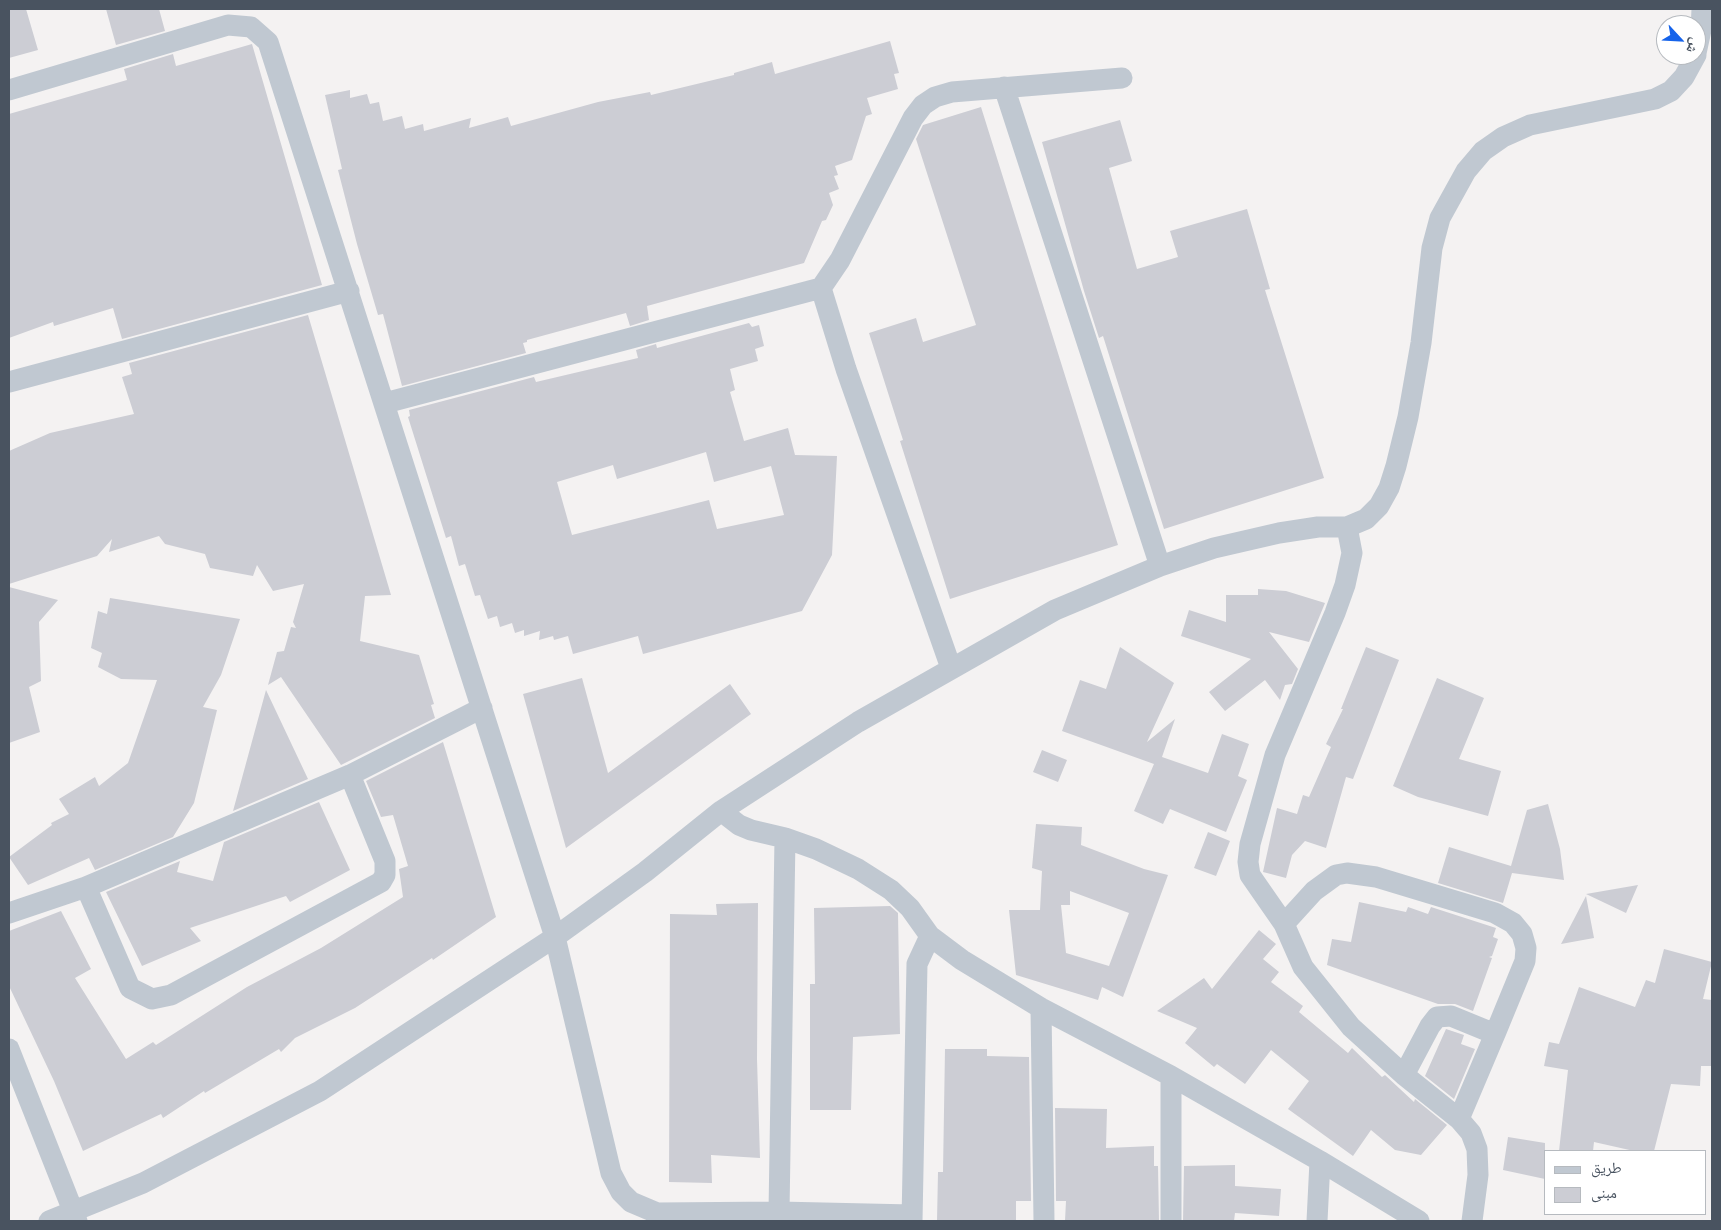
<!DOCTYPE html>
<html>
<head>
<meta charset="utf-8">
<style>
  body { margin:0 }
  #map { position:relative; width:1721px; height:1230px; overflow:hidden; background:#f4f2f2; font-family:"DM Sans","Noto Naskh Arabic",sans-serif }
  canvas { display:block }
  .frame { position:absolute; inset:0; border:10px solid #495360; pointer-events:none }
  .legend { position:absolute; left:1544px; top:1150px; width:162px; height:65px; box-sizing:border-box; background:#fff; border:1px solid #b6babf; margin:0; padding:6px 9px; list-style:none; font-size:15px; color:#495360 }
  .legend li { display:flex; align-items:center; gap:10px; height:25px }
  .legend b { width:25px; border:1px solid #b6babf }
  .north { position:absolute; left:1656px; top:15px; width:50px; height:50px; box-sizing:border-box; background:#fff; border:1px solid #b6babf; border-radius:50%; rotate:115deg; font-size:14px; font-weight:700; line-height:20px; text-align:center; color:#495360 }
  .north::after { content:''; display:block; margin:auto; width:18px; height:22px; background:#1663ea; clip-path:polygon(50% 0,100% 100%,50% 72%,0 100%) }
</style>
</head>
<body>
<div id="map">
<canvas width="1721" height="1230"></canvas>
<div class="frame"></div>
<ul class="legend">
<li><b style="height:6px;background:#c0c8d1"></b>طريق</li>
<li><b style="height:14px;background:#cccdd4"></b>مبنى</li>
</ul>
<div class="north">ش</div>
</div>
<script>
const ctx = document.querySelector('canvas').getContext('2d');
ctx.lineJoin = 'round';
function paint(path, color) { ctx.fillStyle = color; ctx.fill(path, 'evenodd'); }
const shape = rows => new Path2D(rows.map(r => 'M' + r).join(''));
function stroke(path, color, width, dash) { ctx.strokeStyle = color; ctx.lineWidth = width; ctx.lineCap = dash ? 'butt' : 'round'; ctx.setLineDash(dash || []); ctx.stroke(path); }
const building = shape([
  [9,9,26,9,38,50,9,58],
  [106,9,159,9,165,31,116,45],
  [890,41,899,73,894,74,898,89,867,98,872,114,866,116,852,160,835,166,838,175,834,176,839,189,829,193,833,205,826,220,822,221,804,263,647,306,649,320,630,326,626,313,527,340,527,342,523,343,526,353,402,386,383,314,378,315,357,244,338,170,342,169,325,95,350,90,350,98,367,94,370,104,379,102,383,121,402,116,405,129,423,124,424,131,471,118,469,128,508,117,511,126,598,102,650,92,651,95,734,75,734,73,772,62,775,74],
  [252,44,322,285,122,339,113,308,54,326,53,322,9,338,9,114,127,80,124,69,173,54,176,66],
  [981,107,1118,545,950,599,900,441,903,440,869,333,916,318,923,342,976,325,916,139,923,125],
  [1120,120,1132,161,1109,168,1137,269,1178,257,1170,231,1247,209,1270,289,1265,290,1324,478,1164,529,1103,336,1099,338,1084,291,1042,142],
  [308,315,391,595,365,596,360,641,419,655,434,704,431,705,435,718,341,765,281,677,268,685,277,652,284,651,291,627,296,628,293,622,304,584,273,591,257,565,253,576,210,568,205,554,165,544,159,536,109,552,112,539,97,556,9,584,9,451,50,433,134,414,122,377,132,374,129,363],
  [749,323,752,327,759,325,764,346,755,349,758,361,730,369,735,390,730,392,744,441,788,428,795,455,837,456,832,555,802,611,643,654,638,636,573,654,568,636,554,640,553,636,539,640,540,631,524,636,524,630,515,633,512,623,500,627,497,616,488,619,480,595,475,596,465,564,459,566,451,536,446,538,408,417,410,416,409,410,534,377,536,382,638,358,636,350,656,344,657,348],
  [706,452,714,482,771,466,784,515,717,529,709,500,572,535,557,482,613,465,617,479],
  [9,587,58,600,39,622,41,681,29,687,40,732,9,743],
  [1258,589,1286,591,1325,603,1309,642,1269,632,1298,669,1292,684,1285,685,1280,700,1265,680,1225,711,1209,692,1251,659,1181,636,1189,610,1226,622,1226,595,1258,595],
  [110,598,240,619,221,675,203,707,217,710,194,803,173,837,95,870,89,858,28,885,9,857,52,825,51,823,69,814,59,799,95,777,99,786,128,763,157,680,121,679,98,667,102,653,91,648,98,611,107,614],
  [1120,647,1174,683,1147,742,1175,719,1162,757,1208,773,1222,734,1249,744,1238,776,1247,780,1226,832,1170,809,1163,824,1134,811,1154,764,1062,731,1080,680,1106,689],
  [1366,647,1399,660,1353,779,1346,777,1326,848,1305,841,1292,855,1286,878,1263,872,1277,808,1297,814,1303,795,1309,797,1331,747,1326,744,1343,709,1341,709],
  [582,678,608,773,730,684,751,714,566,848,523,694],
  [1437,678,1484,698,1459,759,1501,771,1488,816,1418,797,1393,786],
  [266,690,308,779,233,811],
  [443,742,496,917,433,960,432,958,355,1008,295,1038,281,1052,279,1049,205,1093,204,1091,163,1118,161,1114,83,1151,54,1081,9,986,9,931,61,911,91,969,75,978,126,1059,153,1042,156,1045,247,987,321,948,403,897,399,869,408,866,393,815,381,817,366,781],
  [1042,750,1067,760,1058,782,1033,772],
  [319,802,350,870,290,902,286,896,190,928,201,941,142,966,106,892,180,861,177,872,213,881,224,842],
  [1548,804,1560,849,1564,880,1512,873,1503,903,1438,883,1449,847,1511,866,1527,810],
  [1036,824,1082,827,1081,845,1144,869,1168,875,1123,997,1102,987,1098,1000,1016,975,1009,910,1040,910,1042,871,1032,868],
  [1070,891,1129,913,1109,966,1066,953,1061,905,1070,905],
  [1208,832,1230,841,1216,876,1194,868],
  [1638,885,1626,913,1586,894],
  [1586,896,1594,938,1561,944],
  [1359,902,1406,912,1408,907,1428,914,1431,907,1496,928,1493,937,1498,939,1492,956,1489,957,1492,958,1473,1011,1455,1004,1438,1004,1327,965,1332,939,1351,942],
  [758,903,757,1059,760,1158,711,1155,712,1183,669,1182,670,914,717,915,716,904],
  [890,906,898,913,900,1034,853,1037,851,1110,810,1110,810,984,815,984,814,908],
  [1259,930,1276,944,1263,959,1279,972,1271,982,1303,1006,1299,1012,1348,1053,1352,1048,1382,1077,1385,1075,1414,1102,1415,1099,1447,1125,1421,1155,1395,1150,1371,1130,1353,1156,1288,1109,1309,1081,1271,1050,1245,1084,1217,1064,1214,1067,1185,1043,1197,1028,1157,1011,1204,978,1212,989],
  [1664,949,1712,962,1703,999,1712,1000,1712,1066,1701,1066,1700,1086,1671,1084,1654,1151,1634,1151,1594,1142,1593,1151,1559,1151,1568,1070,1544,1066,1549,1042,1559,1044,1579,987,1635,1007,1646,980,1655,983],
  [1446,1029,1464,1035,1461,1044,1475,1049,1454,1099,1425,1076],
  [945,1049,987,1049,987,1056,1029,1057,1031,1201,1016,1201,1016,1221,937,1221,938,1172,943,1172],
  [1055,1108,1107,1109,1106,1148,1154,1146,1154,1166,1158,1166,1159,1221,1065,1221,1066,1201,1056,1201],
  [1508,1137,1545,1143,1545,1179,1503,1170],
  [1235,1165,1235,1186,1281,1189,1279,1216,1235,1213,1234,1221,1183,1221,1184,1166]
]);
const street = shape([
  [1696,53,1701,30,1702,9],
  [1004,87,1160,566],
  [9,90,228,25,251,27,268,42,555,937,611,1173,621,1192,631,1202,657,1213,779,1212,912,1215],
  [9,382,349,291],
  [385,403,821,288],
  [1347,527,1352,553,1345,585,1335,613,1275,755,1250,844,1248,862,1250,875,1284,924,1303,967,1351,1027,1404,1075,1459,1119,1471,1133,1477,1149,1478,1175,1472,1221],
  [951,668,846,369,821,288,840,260,913,118,923,105,935,97,952,92,1122,78],
  [721,811,739,825,751,830,785,838,816,849,858,869,891,890,910,908,930,936,962,960,1041,1008,1171,1076,1320,1161,1419,1221],
  [86,887,130,988,152,999,171,995,381,882,385,875,385,861,350,775],
  [9,913,86,887,350,775,482,708],
  [1284,924,1314,891,1336,875,1347,873,1376,877,1495,913,1513,923,1522,934,1526,948,1525,961,1495,1034],
  [1041,1008,1044,1221],
  [9,1049,77,1221],
  [1404,1075,1430,1026,1437,1017,1451,1016,1495,1034,1459,1119],
  [779,1212,785,838],
  [49,1221,143,1183,320,1091,555,937,645,872,721,811,858,722,1055,610,1160,566,1214,548,1279,533,1318,527,1347,527,1366,519,1379,506,1389,488,1396,466,1408,417,1421,343,1432,248,1440,218,1466,171,1483,151,1503,137,1530,125,1655,99,1671,91,1684,77,1696,55],
  [912,1221,917,964,930,936],
  [1171,1221,1171,1076],
  [1317,1221,1320,1161]
]);
paint(building, '#cccdd4');
stroke(street, '#c0c8d1', 21);
</script>
</body>
</html>
